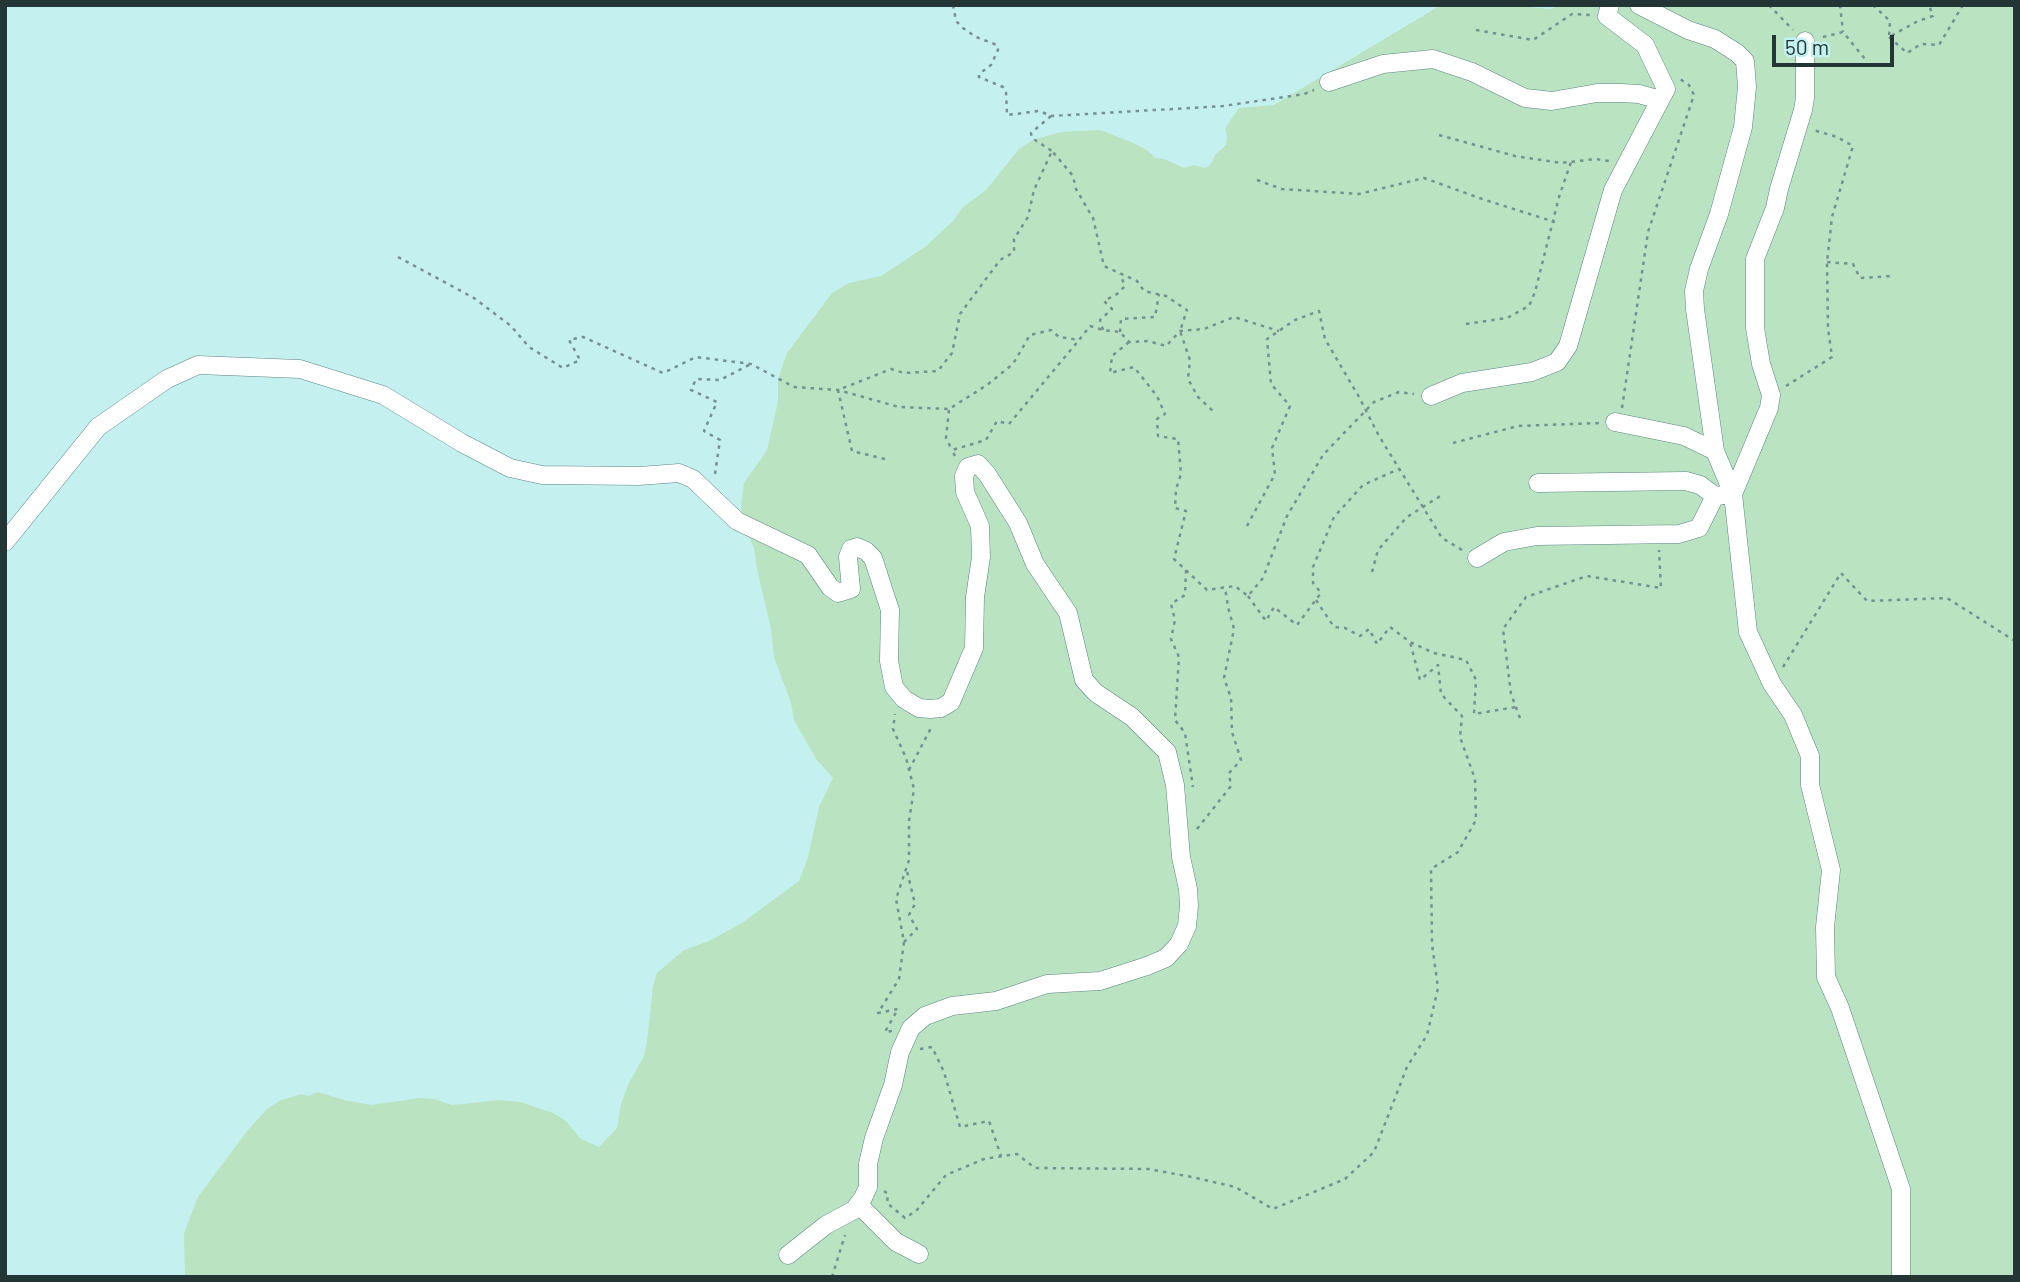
<!DOCTYPE html>
<html>
<head>
<meta charset="utf-8">
<style>
  body { margin:0 }
  #map { position:relative; width:2020px; height:1282px; overflow:hidden; background:#c4f1f0; font-family:Barlow,sans-serif }
  canvas { display:block }
  .frame { position:absolute; inset:0; border:7px solid #243535; pointer-events:none }
  .scale { position:absolute; left:1772px; top:35px; width:122px; height:32px; box-sizing:border-box; border:4px solid #243535; border-top:0; padding-left:9px; font-size:21px; line-height:24px; white-space:nowrap; color:#243535; -webkit-text-stroke:5px #c4f1f0; paint-order:stroke }
</style>
</head>
<body>
<div id="map">
<canvas width="2020" height="1282"></canvas>
<div class="frame"></div>
<div class="scale">50 m</div>
</div>
<script>
const ctx = document.querySelector('canvas').getContext('2d');
ctx.lineJoin = 'round';
function paint(path, color) { ctx.fillStyle = color; ctx.fill(path, 'evenodd'); }
const shape = rows => new Path2D(rows.map(r => 'M' + r).join(''));
function stroke(path, color, width, dash) { ctx.strokeStyle = color; ctx.lineWidth = width; ctx.lineCap = dash ? 'butt' : 'round'; ctx.setLineDash(dash || []); ctx.stroke(path); }
const green = shape([
  [1441,5,1510,5,1550,9,1561,5,2015,5,2015,1277,185,1277,184,1233,198,1197,247,1131,267,1109,281,1100,302,1094,308,1096,318,1092,344,1100,371,1105,420,1098,434,1099,452,1105,499,1100,521,1102,553,1113,566,1121,581,1139,599,1147,617,1128,621,1104,628,1085,644,1056,647,1041,653,986,657,973,684,950,709,941,742,923,799,881,808,857,819,807,833,778,816,759,794,720,791,703,774,657,771,629,757,569,754,548,742,518,741,505,744,483,767,450,778,402,778,379,787,353,832,293,849,283,881,276,925,247,953,221,962,208,986,190,1019,149,1033,140,1060,132,1100,130,1129,141,1147,150,1155,158,1164,159,1184,168,1194,165,1205,168,1210,165,1216,154,1226,145,1227,137,1225,128,1239,108,1274,105]
]);
const path = shape([
  [953,5,956,21,963,28,976,37,997,45,998,50,991,65,979,74,979,77,1003,87,1006,91,1007,115,1039,111,1052,116,1223,106,1304,94,1314,90],
  [1769,5,1793,30],
  [1840,5,1843,32],
  [1873,5,1890,21,1889,37,1918,21,1933,16,1929,5],
  [1476,30,1533,40,1572,14,1590,15],
  [1823,37,1843,32,1865,59],
  [1889,37,1907,53,1921,44,1939,45,1963,5],
  [1051,116,1031,133,1032,138,1052,151],
  [1439,135,1515,156,1561,163,1596,159,1609,161],
  [1257,180,1282,189,1359,194,1424,178,1485,200,1555,222],
  [398,257,474,298,511,326,529,347,563,368,580,360,569,340,583,337,663,373,696,357,751,364,794,387,838,390,899,407,949,409,987,385,1013,364,1030,335,1051,330,1059,337,1079,340,1090,326,1103,330,1120,332,1129,342,1148,341,1166,346,1180,331,1204,329,1234,317,1279,331],
  [1827,262,1853,264,1860,278,1892,276],
  [1466,324,1507,318,1529,306,1535,292,1559,197,1571,162],
  [1103,330,1100,320,1112,309,1104,301,1117,294,1125,286,1120,274],
  [1120,332,1121,319,1155,317,1159,294],
  [1129,342,1112,356,1110,373,1134,367,1157,396,1165,414,1157,419,1158,436,1178,439,1181,474,1176,489,1175,508,1186,511,1174,559,1207,590,1235,586,1248,596,1263,578,1287,516,1323,455,1374,402,1399,392,1414,394],
  [1786,386,1832,357,1828,328,1827,262,1832,217,1853,146,1837,137,1813,130],
  [1622,408,1648,232,1694,95,1689,85,1680,79],
  [949,410,946,438,952,450],
  [1453,443,1518,426,1600,423],
  [955,456,952,450,986,440,997,421,1009,424,1079,340],
  [885,459,852,451,838,390,891,369,904,373,938,371,952,353,960,314,1000,260,1014,252,1014,239,1028,217,1034,190,1052,151,1073,176,1076,189,1093,218,1104,266,1137,281,1144,291,1166,296,1187,310,1180,331,1190,360,1188,379,1198,397,1215,413],
  [715,474,720,440,704,431,717,402,691,390,696,379,720,380,751,364],
  [1247,526,1275,474,1272,448,1290,406,1271,384,1267,339,1295,320,1319,311,1325,339,1359,397,1379,436,1442,538,1462,550],
  [1186,570,1185,595,1171,604,1175,620,1171,639,1179,657,1175,720,1185,733,1193,787],
  [1372,572,1378,550,1407,517,1442,495],
  [1248,596,1266,621,1274,607,1297,625,1321,593,1313,583,1313,567,1334,517,1363,485,1399,469],
  [1316,600,1334,627,1345,628,1360,636,1369,629,1377,644,1390,627,1410,642,1434,653,1466,660,1476,680,1474,714,1516,707],
  [1783,667,1841,573,1867,601,1947,598,2015,641],
  [1520,718,1511,694,1503,629,1526,597,1587,576,1661,588,1659,550],
  [909,770,932,726],
  [1197,829,1231,786,1229,773,1241,760,1232,732,1231,698,1224,678,1234,629,1228,607,1225,587],
  [904,942,917,929,909,915,915,904,907,871],
  [892,1031,885,1032,898,1009,878,1013,899,979,904,942,896,899,909,860,909,821,914,789,906,758,893,729,895,714],
  [920,1049,932,1047,944,1072,960,1127,989,1121,1001,1156],
  [884,1191,888,1194,887,1203,905,1218,916,1211,946,1175,984,1159,1017,1154,1035,1168,1148,1169,1192,1177,1235,1187,1273,1209,1345,1179,1374,1152,1407,1067,1427,1035,1438,988,1432,944,1431,869,1458,852,1476,820,1475,779,1460,737,1462,716,1441,694,1438,665,1420,680,1410,642],
  [832,1277,845,1235]
]);
const minor = shape([
  [1639,5,1688,30,1715,39,1737,53,1745,61,1747,87,1743,127,1719,214,1699,269,1694,291,1695,309,1715,451,1733,494,1748,632,1772,684,1793,715,1810,756,1810,785,1831,870,1825,927,1826,977,1840,1008,1901,1189,1901,1277],
  [1329,82,1383,64,1433,59,1472,72,1525,98,1552,101,1597,93,1621,93,1639,94,1660,100],
  [1431,396,1462,383,1532,372,1557,362,1568,346,1613,190,1666,89,1645,45,1607,16,1610,5],
  [1615,422,1684,436,1715,451],
  [1715,496,1733,494,1769,408,1771,395,1761,364,1755,328,1755,259,1775,208,1779,189,1803,110,1805,98,1805,41],
  [5,542,98,427,167,379,198,365,300,369,383,395,462,443,510,468,542,475,639,476,679,473,693,479,737,521,808,555,830,587,838,593,851,589,848,557,851,549,857,547,866,551,873,558,890,610,889,661,894,687,904,699,919,708,930,709,941,708,951,702,974,648,975,597,981,557,980,526,965,492,964,476,968,467,978,464,987,474,1018,523,1035,564,1068,613,1084,680,1096,693,1132,717,1167,752,1175,785,1181,857,1188,889,1189,906,1187,926,1179,944,1166,958,1147,966,1100,981,1047,984,996,1001,952,1006,925,1016,911,1028,900,1052,893,1085,874,1138,868,1164,868,1187,863,1198,854,1210,826,1225,788,1255],
  [1477,558,1504,542,1537,536,1679,534,1699,528,1715,496,1700,485,1686,481,1538,483],
  [858,1204,896,1242,919,1254]
]);
paint(green, '#bae4c1');
stroke(minor, '#5b8484', 19);
stroke(path, '#739291', 2.5, [3.5, 5]);
stroke(minor, '#fff', 18);
</script>
</body>
</html>
